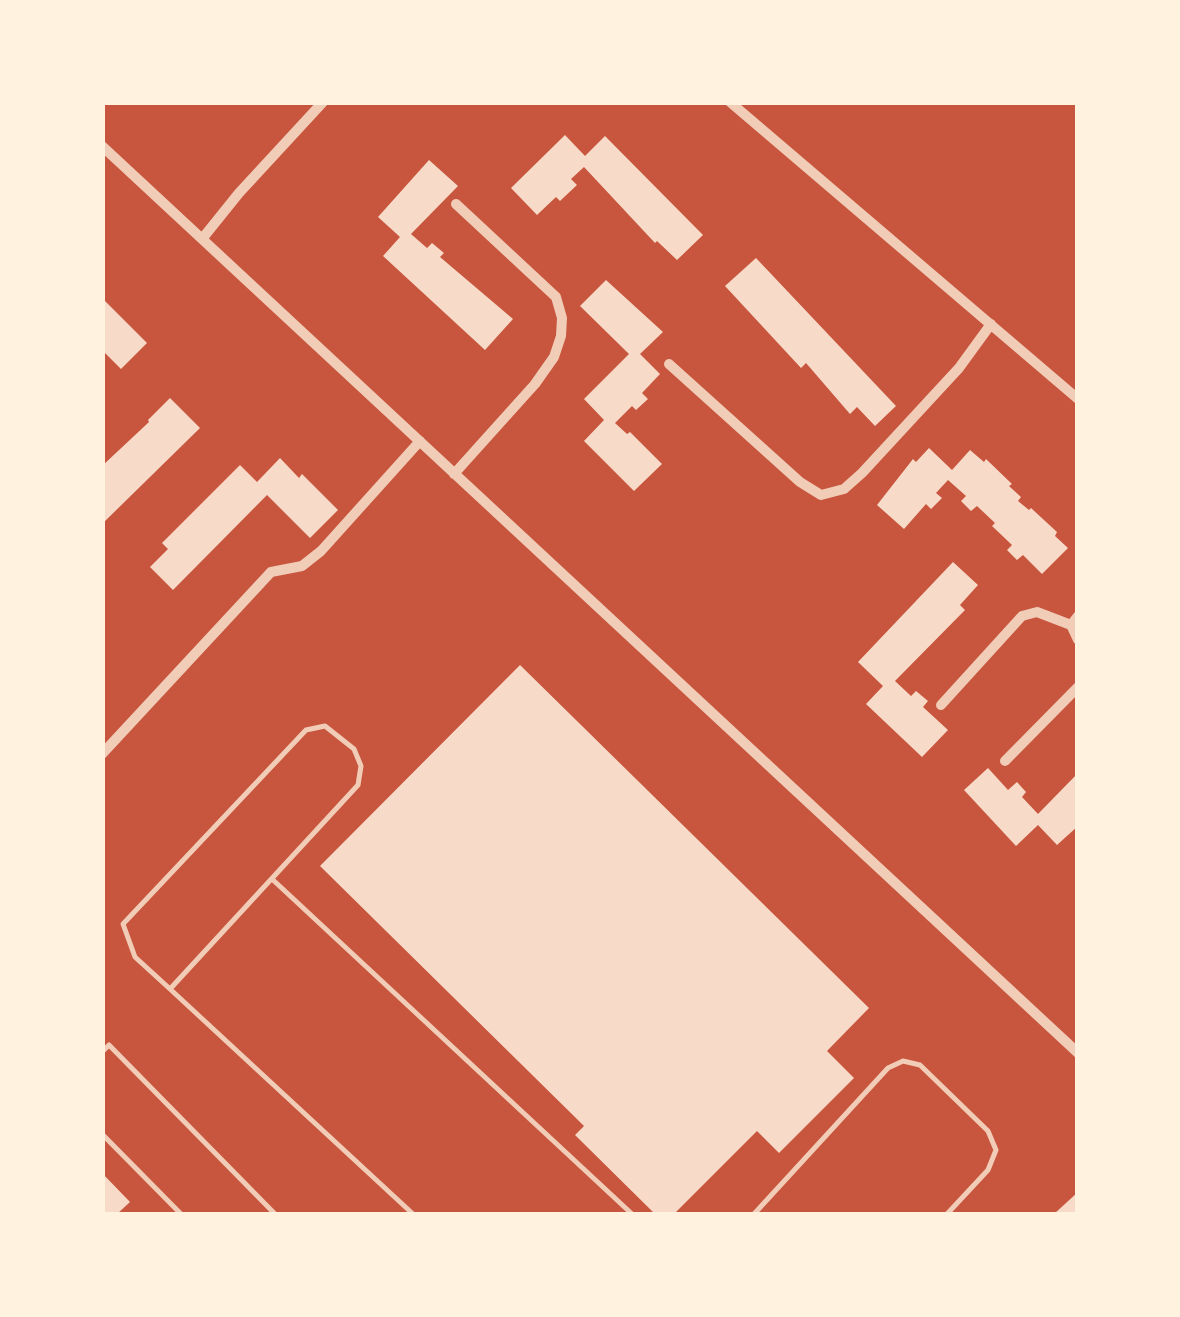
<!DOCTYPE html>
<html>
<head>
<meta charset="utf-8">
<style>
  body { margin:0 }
  #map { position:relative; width:1180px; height:1317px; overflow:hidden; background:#c8553d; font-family:Figtree,sans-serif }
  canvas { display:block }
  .frame { position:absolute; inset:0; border:105px solid #fff3e0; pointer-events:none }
</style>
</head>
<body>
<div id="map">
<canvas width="1180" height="1317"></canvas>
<div class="frame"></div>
</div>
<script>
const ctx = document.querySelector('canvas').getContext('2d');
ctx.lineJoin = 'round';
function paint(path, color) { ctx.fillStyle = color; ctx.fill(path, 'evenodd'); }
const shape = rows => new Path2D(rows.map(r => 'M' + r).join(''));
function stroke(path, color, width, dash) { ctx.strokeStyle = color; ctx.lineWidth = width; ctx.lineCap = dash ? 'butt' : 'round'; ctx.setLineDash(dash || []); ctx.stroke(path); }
const building = shape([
  [565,135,585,156,605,136,703,235,677,260,657,241,655,243,584,167,571,179,577,185,560,201,556,197,537,215,511,188],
  [429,160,458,186,411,234,427,248,432,243,444,253,440,257,513,319,485,350,383,256,400,237,378,217],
  [756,258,896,406,875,426,857,407,850,414,806,363,801,368,725,286],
  [606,280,663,332,640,354,660,374,642,393,648,399,636,410,632,406,615,423,627,434,630,432,662,464,634,491,584,441,604,420,584,399,629,354,580,306],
  [102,298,147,343,121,369,102,350],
  [170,398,200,428,102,524,102,466,149,422,148,420],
  [929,448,952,470,970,450,984,462,986,459,1012,484,1009,486,1021,497,1018,501,1029,510,1031,508,1057,532,1055,536,1068,548,1042,574,1023,555,1017,560,1007,550,1012,545,992,526,995,523,977,506,971,511,961,501,966,496,948,480,936,493,942,498,931,509,926,504,904,529,877,505,913,459,916,462],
  [280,458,299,478,302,474,338,510,310,538,267,495,173,590,150,567,168,549,162,543,240,465,257,482],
  [953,562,978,585,960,605,965,610,895,681,911,696,916,691,928,701,923,707,948,730,922,757,866,704,883,686,858,662],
  [520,665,869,1008,827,1051,854,1078,779,1153,757,1131,674,1214,655,1214,575,1135,584,1126,320,866],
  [988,768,1008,790,1017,782,1026,792,1022,797,1038,814,1078,773,1078,826,1057,845,1038,825,1016,846,964,790],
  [102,1173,130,1202,117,1214,102,1214],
  [1078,1192,1078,1214,1054,1214]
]);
const service = shape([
  [272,879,632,1214],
  [170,989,358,785,361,766,354,749,325,726,306,730,123,924,135,957,170,989,413,1214],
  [102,1052,109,1045,275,1214],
  [102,1134,181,1214],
  [754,1214,888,1068,903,1061,920,1065,988,1131,996,1150,988,1170,947,1214]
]);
const minor = shape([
  [730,102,1078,399],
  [102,146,1078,1053],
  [202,239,239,193,323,102],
  [669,364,800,482,821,495,844,489,862,473,959,368,991,324],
  [454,474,535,384,554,357,561,336,562,318,556,297,456,204],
  [1078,616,1071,625,1078,640],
  [941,705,1022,616,1037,612,1071,625],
  [102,754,271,572,302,566,321,551,420,441],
  [1005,761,1078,687]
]);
paint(building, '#f7dbc8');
stroke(service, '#f1ccb7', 5);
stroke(minor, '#f1ccb7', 10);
</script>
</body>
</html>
